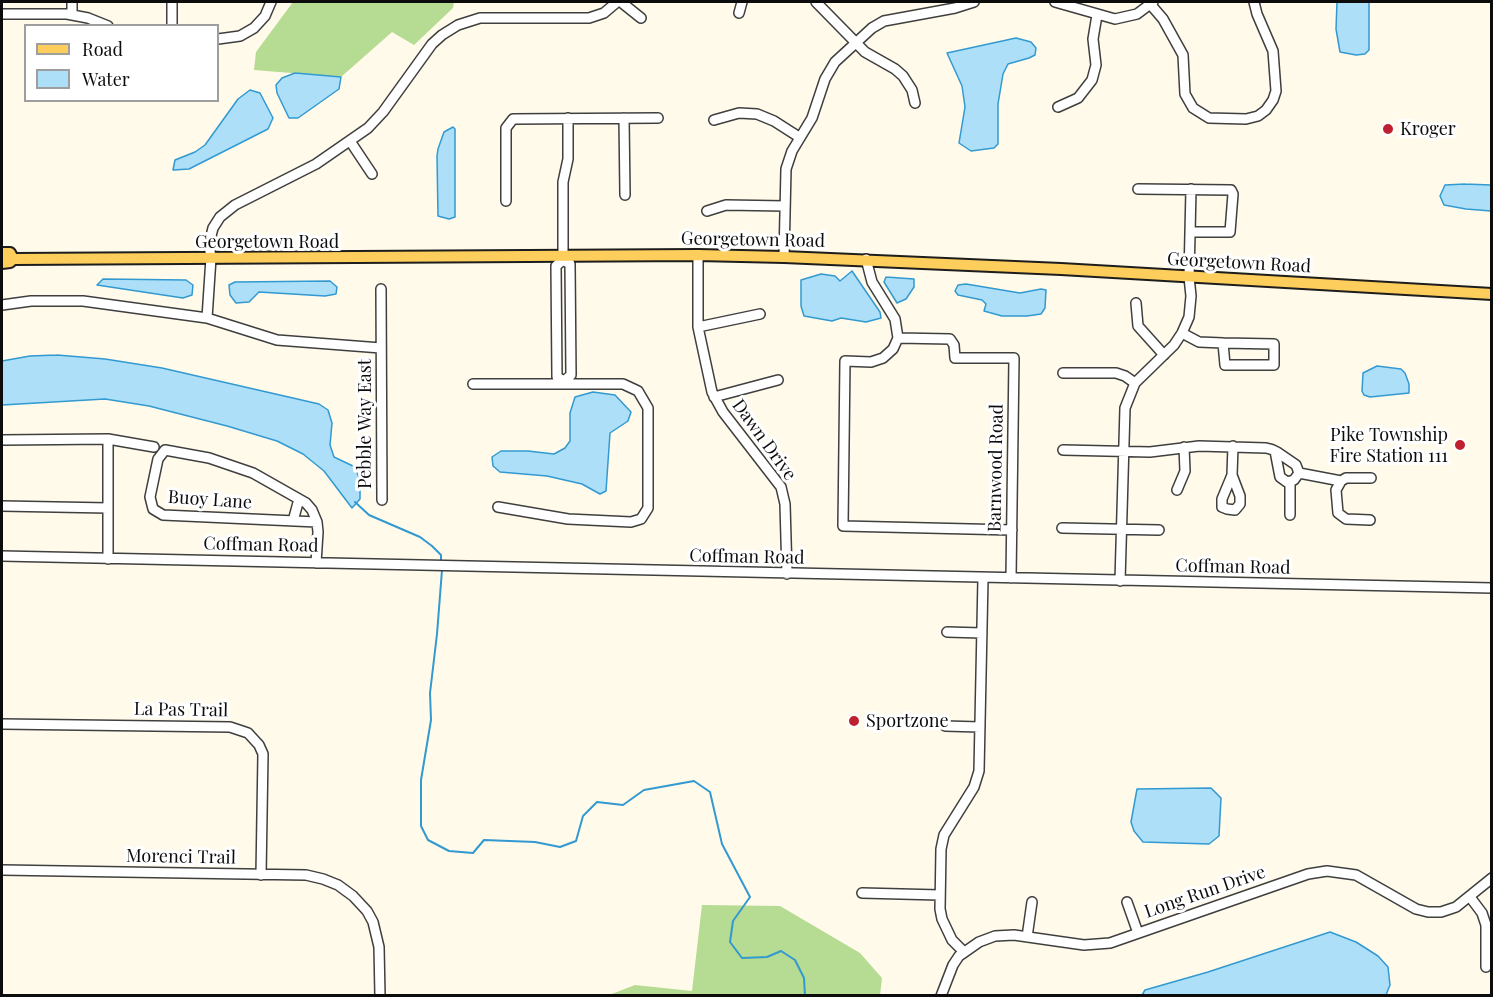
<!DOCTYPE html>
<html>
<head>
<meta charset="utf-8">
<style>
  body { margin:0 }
  #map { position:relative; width:1493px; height:997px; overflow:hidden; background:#fffaea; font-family:"Playfair Display",serif }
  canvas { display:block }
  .frame { position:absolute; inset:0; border:3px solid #0c0c0c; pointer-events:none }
  .legend { position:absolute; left:24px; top:24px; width:195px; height:78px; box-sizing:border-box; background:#fff; border:2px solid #9e9e9e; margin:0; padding:8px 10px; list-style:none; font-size:18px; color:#0c0c0c }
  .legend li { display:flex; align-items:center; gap:12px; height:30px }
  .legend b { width:30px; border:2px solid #9e9e9e }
</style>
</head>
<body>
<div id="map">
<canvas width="1493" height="997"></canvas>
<div class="frame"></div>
<ul class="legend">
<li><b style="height:8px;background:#fdce5c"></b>Road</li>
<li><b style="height:16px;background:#ade0f8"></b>Water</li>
</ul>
</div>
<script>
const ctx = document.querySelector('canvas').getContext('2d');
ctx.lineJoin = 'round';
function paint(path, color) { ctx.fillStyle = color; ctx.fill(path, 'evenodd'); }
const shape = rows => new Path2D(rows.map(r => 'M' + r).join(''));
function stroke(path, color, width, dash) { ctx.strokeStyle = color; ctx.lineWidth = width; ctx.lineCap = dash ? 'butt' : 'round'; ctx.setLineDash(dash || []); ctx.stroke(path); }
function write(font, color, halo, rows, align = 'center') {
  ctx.font = font + ' "Playfair Display",serif'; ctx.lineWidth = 6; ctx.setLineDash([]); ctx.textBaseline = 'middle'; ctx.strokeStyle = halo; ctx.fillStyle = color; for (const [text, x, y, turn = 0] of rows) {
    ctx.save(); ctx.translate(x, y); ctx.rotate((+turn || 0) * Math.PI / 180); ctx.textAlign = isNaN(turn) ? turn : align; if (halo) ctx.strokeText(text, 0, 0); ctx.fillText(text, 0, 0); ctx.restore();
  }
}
const forest = shape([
  [293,2,454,2,453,8,414,45,392,32,341,77,254,70,256,52],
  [702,905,780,906,860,953,882,978,880,995,609,995,635,985,692,991]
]);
const water = shape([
  [1337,2,1369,2,1369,50,1365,54,1356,55,1340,52,1336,29,1337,2],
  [1016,38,1031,42,1036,48,1035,55,1029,58,1008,64,1003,74,998,104,998,144,994,148,971,151,959,143,965,107,962,86,947,53,1016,38],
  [295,73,341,77,339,89,298,118,289,118,277,93,276,85,282,78,295,73],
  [250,90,260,93,273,118,268,129,189,169,173,170,175,160,195,152,205,145,238,99,250,90],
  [453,127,455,129,455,217,449,219,438,216,437,156,438,149,444,132,453,127],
  [1465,184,1491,185,1491,211,1466,209,1444,205,1440,196,1445,185,1465,184],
  [852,271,880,312,881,318,866,322,841,318,832,321,804,316,801,306,801,280,821,274,835,276,840,281,852,271],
  [886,277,914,279,914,287,906,299,897,303,884,282,886,277],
  [103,279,186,280,193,285,192,295,183,298,97,285,103,279],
  [330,281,337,287,336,294,325,296,259,292,249,302,236,303,230,295,229,285,235,282,330,281],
  [966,284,1020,293,1041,289,1046,290,1045,308,1041,314,1027,316,1002,316,984,311,986,304,982,300,958,295,955,291,958,285,966,284],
  [57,355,105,359,162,368,319,404,328,410,332,423,330,445,334,457,355,467,360,480,360,499,352,508,324,471,303,454,277,441,227,426,149,406,105,399,2,405,2,361,30,356,57,355],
  [1377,366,1401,369,1405,373,1409,384,1409,393,1370,397,1364,395,1362,391,1363,373,1377,366],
  [593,392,615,395,631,412,628,421,610,433,606,491,600,494,582,484,547,476,500,472,493,466,492,457,501,451,528,451,554,454,565,448,570,441,570,413,575,397,593,392],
  [1211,788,1221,798,1219,836,1209,844,1143,842,1134,831,1131,822,1137,789,1211,788],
  [1330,932,1356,942,1378,956,1388,967,1390,985,1386,995,1142,995,1145,990,1208,972,1330,932]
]);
const stream = shape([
  [355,502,369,515,420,537,432,546,441,555,441,564],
  [442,570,437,634,430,693,431,720,421,780,421,826,428,840,449,851,473,853,484,840,535,842,560,847,576,841,583,816,597,802,623,805,644,790,694,781,710,792,722,844,750,897,733,921,730,942,742,958,767,957,781,951,795,960,804,978,805,996]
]);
const minor = shape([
  [621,2,641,18],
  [816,2,865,52,895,69,903,76,912,90,915,103],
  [1055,2,1115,19,1137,14,1153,2],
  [1151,5,1163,19,1183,55,1185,94,1193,108,1209,118,1246,119,1258,116,1266,110,1273,100,1276,91,1273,51,1257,14,1254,2],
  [739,13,742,2],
  [2,14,67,14,88,18,108,26],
  [72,15,72,2],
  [172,26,172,2],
  [218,39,240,36,254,28,265,16,271,2],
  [1058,107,1078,98,1092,80,1096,65,1093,39,1097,15],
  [624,118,625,195],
  [714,120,739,113,757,114,774,121,799,137],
  [350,141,372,174],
  [1138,189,1231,190,1233,194,1230,232,1190,232],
  [506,201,506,128,513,119,658,118],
  [707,211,726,205,785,206],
  [698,255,698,327,712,392,723,412,781,487,785,504,787,574],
  [784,257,786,169,792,151,812,118,825,79,835,62,872,28,884,21,955,8,974,2],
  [866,259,872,282,895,319,898,338,893,349,883,358,871,362,845,361,843,526,1012,530],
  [563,260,570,264,571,375,564,381],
  [381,289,382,500],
  [1136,303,1138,326,1164,355],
  [2,305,31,301,83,301,207,318,277,340,381,348],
  [207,318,211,258,209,244,213,228,220,217,235,205,316,164,368,128,383,112,432,44,442,35,458,25,480,18,589,18,604,13,617,2],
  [698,327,760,314],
  [1182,333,1199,342,1223,343],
  [898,338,950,339,954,345,955,358,1014,358,1011,578],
  [1223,343,1274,344,1274,365,1225,365,1223,343],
  [1063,373,1116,373,1125,376,1135,383],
  [564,381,557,377,556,266,563,260,563,182,568,159,568,118],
  [473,384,623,384,638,391,648,408,648,508,641,519,631,522,568,519,498,507],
  [714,397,778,380],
  [2,440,108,439,154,447],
  [1063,450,1150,452,1199,446,1266,448,1270,449,1273,450,1277,452,1296,465,1299,473,1294,480,1287,482,1280,477,1275,451],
  [1299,473,1341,481,1346,478,1371,478],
  [1232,475,1222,499,1222,507,1227,509,1235,510,1240,504,1240,496,1232,475,1233,446],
  [1341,481,1336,490,1338,513,1346,519,1370,520],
  [1290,482,1290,515],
  [1177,490,1185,471,1184,447],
  [2,506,108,508],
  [293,521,299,499],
  [1062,528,1159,530],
  [2,556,1492,588],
  [108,559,108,439],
  [316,563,318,532,317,522,312,510,306,503,253,473,209,458,165,450,158,459,150,497,153,509,163,515,317,522],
  [1120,581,1125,408,1135,383,1174,345,1182,333,1189,317,1191,296,1189,277,1191,189],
  [947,632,982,633],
  [2,724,230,727,248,733,259,745,263,754,261,875],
  [945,726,980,727],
  [2,870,306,875,323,879,338,885,353,896,367,911,373,922,379,947,380,996],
  [862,893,940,895],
  [1470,897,1482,913,1486,925,1486,967],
  [1127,902,1138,933],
  [1027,937,1032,902],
  [964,952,952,940,942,919,940,909,941,849,944,835,974,787,979,771,983,578],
  [941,996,953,965,959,956,979,942,995,936,1014,935,1084,945,1110,943,1308,874,1327,871,1356,875,1416,909,1428,912,1441,912,1456,907,1492,878]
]);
const major = shape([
  [2,253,10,253,13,259],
  [2,263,10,262,13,259,698,255,784,257,1061,269,1492,294]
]);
const markers = [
  [1388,129,6,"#bf202f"],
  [1460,445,6,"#bf202f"],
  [854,721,6,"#bf202f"]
];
const poiNames = [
  ["Kroger",1400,129],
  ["Pike Township",1448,435,"right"],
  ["Fire Station 111",1448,456,"right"],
  ["Sportzone",866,721]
];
const streetNames = [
  ["Georgetown Road",753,240,1],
  ["Georgetown Road",267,242],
  ["Georgetown Road",1239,263,3],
  ["Pebble Way East",365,424,-90],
  ["Dawn Drive",764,440,54],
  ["Barnwood Road",996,468,-89],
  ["Buoy Lane",210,500,4],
  ["Coffman Road",261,545,1],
  ["Coffman Road",747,557,1],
  ["Coffman Road",1233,567,1],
  ["La Pas Trail",181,710,1],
  ["Morenci Trail",181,857,1],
  ["Long Run Drive",1205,892,-19]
];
paint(forest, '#b6db92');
paint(water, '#ade0f8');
stroke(water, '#3299d1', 1.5);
stroke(stream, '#3299d1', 2);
stroke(minor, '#3f3f3f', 12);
stroke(major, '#1d1d1d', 14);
stroke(minor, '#fff', 9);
stroke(major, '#fdce5c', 10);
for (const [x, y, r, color] of markers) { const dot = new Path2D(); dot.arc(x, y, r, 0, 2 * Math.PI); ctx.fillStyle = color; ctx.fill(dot); stroke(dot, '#fff', 2); }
write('18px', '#0c0c0c', '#fff', poiNames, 'left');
write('18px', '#0c0c0c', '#fff', streetNames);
</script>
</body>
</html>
